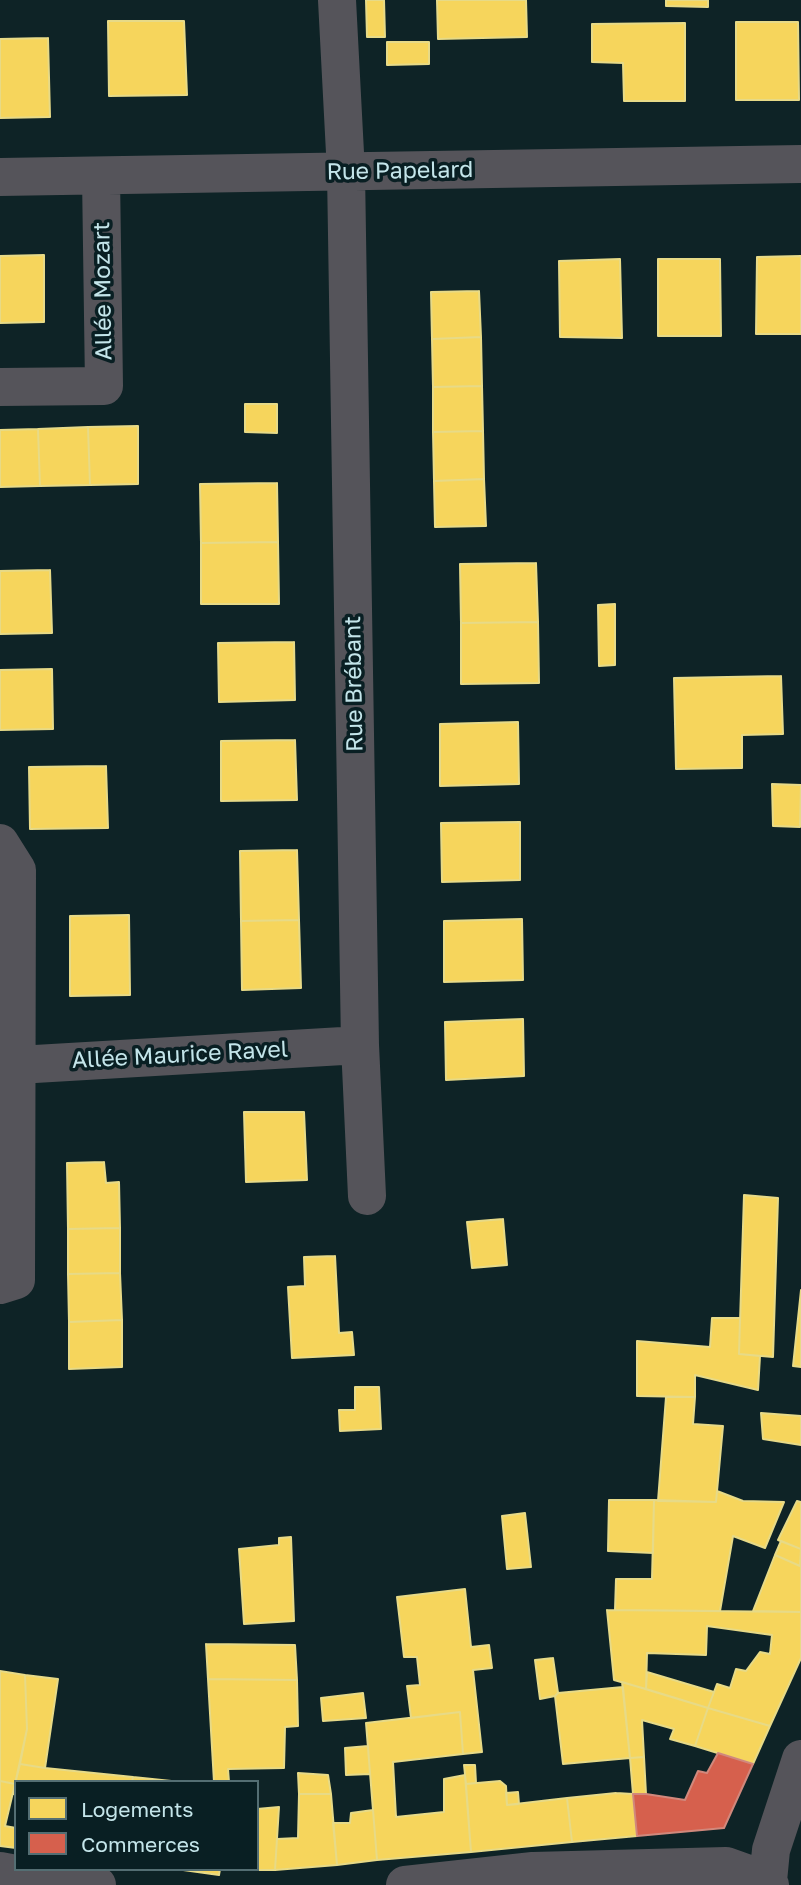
<!DOCTYPE html>
<html>
<head>
<meta charset="utf-8">
<style>
  body { margin:0 }
  #map { position:relative; width:801px; height:1885px; overflow:hidden; background:#0e2326; font-family:"Golos Text",sans-serif }
  canvas { display:block }
  .legend { position:absolute; left:14px; top:1780px; width:245px; height:91px; box-sizing:border-box; background:#091f23; border:2px solid #546e73; margin:0; padding:9px 12px; list-style:none; font-size:21px; color:#c4e5ea }
  .legend li { display:flex; align-items:center; gap:14px; height:35px }
  .legend b { width:35px; border:2px solid #546e73 }
</style>
</head>
<body>
<div id="map">
<canvas width="801" height="1885"></canvas>
<ul class="legend">
<li><b style="height:19px;background:#f6d55c"></b>Logements</li>
<li><b style="height:19px;background:#d6604d"></b>Commerces</li>
</ul>
</div>
<script>
const ctx = document.querySelector('canvas').getContext('2d');
ctx.lineJoin = 'round';
function paint(path, color) { ctx.fillStyle = color; ctx.fill(path, 'evenodd'); }
const shape = rows => new Path2D(rows.map(r => 'M' + r).join(''));
function stroke(path, color, width, dash) { ctx.strokeStyle = color; ctx.lineWidth = width; ctx.lineCap = dash ? 'butt' : 'round'; ctx.setLineDash(dash || []); ctx.stroke(path); }
function write(font, color, halo, rows, align = 'center') {
  ctx.font = font + ' "Golos Text",sans-serif'; ctx.lineWidth = 7; ctx.setLineDash([]); ctx.textBaseline = 'middle'; ctx.strokeStyle = halo; ctx.fillStyle = color; for (const [text, x, y, turn = 0] of rows) {
    ctx.save(); ctx.translate(x, y); ctx.rotate((+turn || 0) * Math.PI / 180); ctx.textAlign = isNaN(turn) ? turn : align; if (halo) ctx.strokeText(text, 0, 0); ctx.fillText(text, 0, 0); ctx.restore();
  }
}
const homes = shape([
  [366,0,384,0,385,37,367,37,366,0],
  [437,0,526,0,527,37,438,39,437,0],
  [666,0,708,0,708,7,666,6,666,0],
  [108,21,184,21,187,95,109,96,108,21],
  [736,22,798,22,799,100,736,100,736,22],
  [685,23,685,101,624,101,623,63,592,62,592,24,685,23],
  [48,38,50,117,0,118,0,39,48,38],
  [387,42,429,42,429,64,387,65,387,42],
  [44,255,44,322,0,323,0,256,44,255],
  [801,256,801,334,756,334,757,257,801,256],
  [620,259,622,338,560,337,559,261,620,259],
  [658,259,720,259,721,336,658,336,658,259],
  [479,291,481,337,432,339,431,292,479,291],
  [481,337,482,386,433,387,432,339,481,337],
  [482,386,483,431,433,432,433,387,482,386],
  [245,404,277,404,277,433,245,432,245,404],
  [138,426,138,484,90,485,88,427,138,426],
  [88,427,90,485,40,486,38,429,88,427],
  [38,429,40,486,0,487,0,430,38,429],
  [483,431,484,479,434,481,433,432,483,431],
  [484,479,486,526,435,527,434,481,484,479],
  [277,483,278,542,201,543,200,484,277,483],
  [278,542,279,604,201,604,201,543,278,542],
  [536,563,538,622,461,623,460,564,536,563],
  [50,570,52,633,0,634,0,571,50,570],
  [615,604,615,665,599,666,598,605,615,604],
  [538,622,539,683,461,684,461,623,538,622],
  [294,642,295,700,219,702,218,643,294,642],
  [52,669,53,729,0,730,0,670,52,669],
  [781,676,783,734,742,735,742,768,676,769,674,678,781,676],
  [518,722,519,784,440,786,440,724,518,722],
  [295,740,297,800,221,801,221,741,295,740],
  [106,766,108,828,30,829,29,767,106,766],
  [772,784,801,785,800,827,773,826,772,784],
  [520,822,520,880,442,882,441,823,520,822],
  [297,850,299,920,241,921,240,851,297,850],
  [129,915,130,995,70,996,70,916,129,915],
  [522,919,523,980,444,982,444,921,522,919],
  [299,920,301,988,242,990,241,921,299,920],
  [523,1019,524,1076,446,1080,445,1022,523,1019],
  [244,1112,304,1112,307,1180,246,1182,244,1112],
  [104,1162,106,1183,119,1182,120,1228,68,1229,67,1163,104,1162],
  [744,1195,778,1198,773,1357,739,1354,744,1195],
  [503,1219,507,1265,472,1268,467,1222,503,1219],
  [120,1228,120,1273,68,1274,68,1229,120,1228],
  [335,1256,339,1333,352,1332,354,1355,292,1358,288,1287,305,1286,304,1257,335,1256],
  [120,1273,122,1320,69,1322,68,1274,120,1273],
  [801,1290,801,1367,793,1366,801,1290],
  [712,1318,740,1318,739,1354,760,1356,758,1390,695,1375,695,1397,637,1396,637,1341,710,1347,712,1318],
  [122,1320,122,1367,69,1369,69,1322,122,1320],
  [355,1387,379,1387,381,1429,340,1431,339,1410,355,1410,355,1387],
  [666,1397,695,1397,693,1424,723,1426,716,1502,658,1501,666,1397],
  [761,1413,801,1416,801,1445,763,1439,761,1413],
  [717,1491,743,1501,784,1502,765,1548,733,1536,720,1611,615,1610,616,1579,652,1579,654,1500,716,1502,717,1491],
  [609,1500,654,1500,653,1553,608,1551,609,1500],
  [797,1501,801,1502,801,1549,778,1540,797,1501],
  [525,1513,531,1567,507,1569,502,1516,525,1513],
  [291,1537,294,1621,244,1624,239,1549,279,1545,279,1538,291,1537],
  [781,1541,801,1549,800,1566,775,1555,781,1541],
  [775,1555,800,1566,801,1564,801,1612,753,1611,775,1555],
  [465,1589,471,1647,489,1645,492,1668,473,1670,482,1752,463,1754,460,1712,411,1718,407,1686,420,1685,417,1657,404,1657,397,1597,465,1589],
  [607,1610,801,1612,801,1658,770,1726,708,1708,717,1684,730,1688,736,1669,746,1671,760,1652,770,1654,772,1635,707,1626,706,1655,647,1653,646,1689,614,1680,607,1610],
  [206,1644,295,1645,297,1680,208,1679,206,1644],
  [553,1658,558,1693,555,1696,540,1699,535,1660,553,1658],
  [0,1671,25,1675,27,1729,15,1784,0,1781,0,1671],
  [647,1672,714,1692,708,1708,646,1689,647,1672],
  [25,1675,58,1679,45,1768,20,1764,27,1729,25,1675],
  [208,1679,297,1680,298,1726,285,1727,284,1768,228,1769,229,1782,214,1782,208,1679],
  [622,1682,708,1708,695,1746,670,1739,674,1729,642,1720,644,1757,630,1758,622,1682],
  [623,1687,630,1758,563,1764,555,1696,558,1693,623,1687],
  [363,1693,366,1718,323,1721,321,1698,363,1693],
  [708,1708,770,1726,753,1764,695,1746,708,1708],
  [460,1712,463,1754,393,1762,396,1817,444,1812,444,1779,465,1775,471,1852,377,1860,366,1723,460,1712],
  [368,1746,370,1774,346,1775,345,1748,368,1746],
  [644,1757,646,1794,633,1794,630,1758,644,1757],
  [20,1764,45,1768,133,1777,132,1782,16,1782,16,1794,13,1794,15,1784,20,1764],
  [464,1765,475,1765,476,1783,466,1784,464,1765],
  [298,1773,328,1775,331,1794,299,1794,298,1773],
  [133,1777,181,1782,132,1782,133,1777],
  [0,1781,15,1784,5,1826,16,1828,16,1848,0,1846,0,1781],
  [500,1781,506,1786,507,1805,567,1798,572,1842,471,1852,466,1784,500,1781],
  [518,1792,519,1804,507,1805,506,1793,518,1792],
  [616,1793,633,1794,637,1836,572,1842,567,1798,616,1793],
  [299,1794,331,1794,337,1865,275,1870,277,1839,298,1838,299,1794],
  [279,1807,275,1870,250,1870,249,1869,257,1869,257,1809,279,1807],
  [373,1810,377,1860,337,1865,333,1823,350,1823,351,1813,373,1810],
  [176,1869,220,1869,219,1875,176,1869]
]);
const shops = shape([
  [718,1753,753,1764,724,1828,637,1836,633,1794,646,1794,685,1800,698,1771,707,1773,718,1753]
]);
const minor = shape([
  [337,0,346,172,360,1045,367,1196],
  [0,177,801,164],
  [0,387,104,386,101,176],
  [0,843,17,870,16,1280,0,1285],
  [0,1066,360,1045],
  [0,1871,53,1881,97,1885],
  [405,1885,533,1871,726,1866,768,1881],
  [770,1885,768,1881,771,1850,801,1759]
]);
const streetNames = [
  ["Rue Papelard",400,171,-1],
  ["Allée Mozart",103,291,-91],
  ["Rue Brébant",354,684,-91],
  ["Allée Maurice Ravel",180,1055,-3]
];
paint(homes, '#f6d55c');
stroke(homes, '#e7da87', 2);
paint(shops, '#d6604d');
stroke(shops, '#d1887c', 2);
stroke(minor, '#55545a', 38);
write('23px', '#c4e5ea', '#091f23', streetNames);
</script>
</body>
</html>
